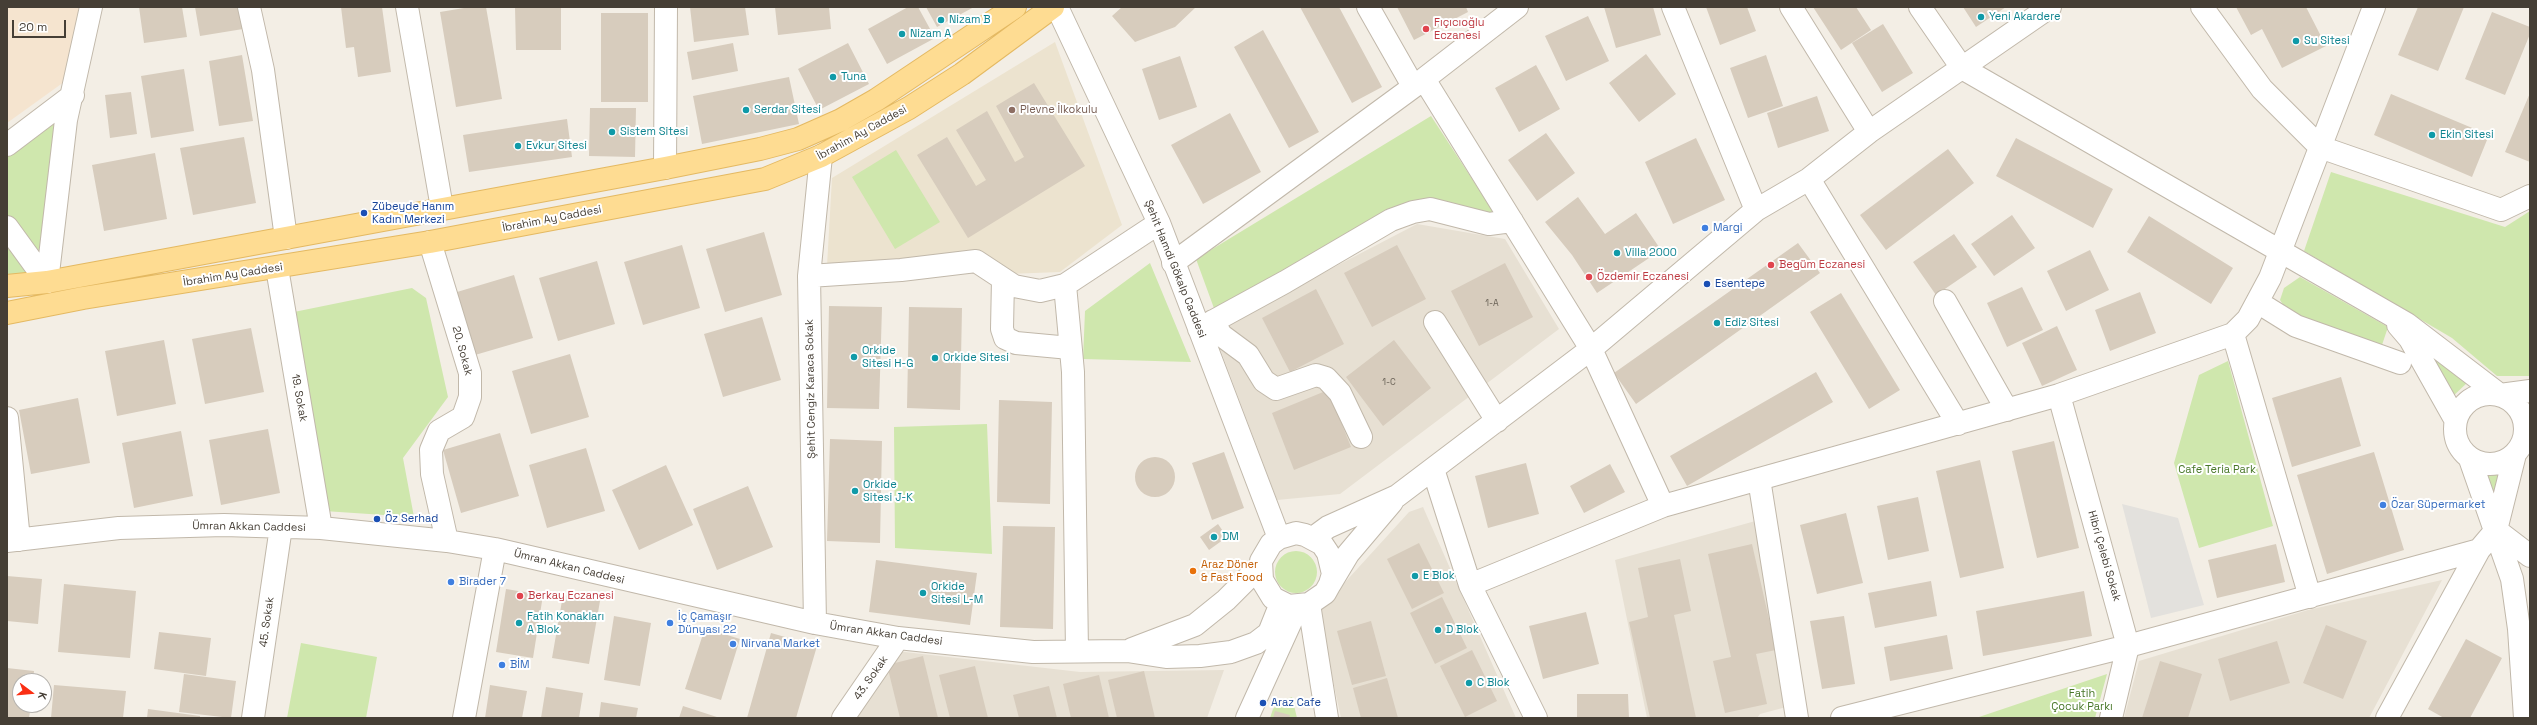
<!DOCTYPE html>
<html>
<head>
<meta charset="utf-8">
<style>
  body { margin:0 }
  #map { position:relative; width:2537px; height:725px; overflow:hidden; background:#f3eee5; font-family:"Space Grotesk",sans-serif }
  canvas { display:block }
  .frame { position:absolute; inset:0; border:8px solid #453e35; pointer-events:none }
  .north { position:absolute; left:12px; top:673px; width:40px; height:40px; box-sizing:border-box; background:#fff; border:1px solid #b5b2ae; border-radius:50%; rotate:106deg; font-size:11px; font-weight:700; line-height:16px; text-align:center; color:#453e35 }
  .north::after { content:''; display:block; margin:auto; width:14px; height:18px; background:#fa2f14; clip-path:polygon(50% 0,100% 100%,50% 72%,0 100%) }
  .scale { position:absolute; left:12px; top:20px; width:54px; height:18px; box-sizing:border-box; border:2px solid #453e35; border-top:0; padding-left:5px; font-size:12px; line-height:14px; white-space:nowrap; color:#453e35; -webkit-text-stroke:3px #fff; paint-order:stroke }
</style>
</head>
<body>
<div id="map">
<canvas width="2537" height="725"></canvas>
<div class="frame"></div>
<div class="north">K</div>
<div class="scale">20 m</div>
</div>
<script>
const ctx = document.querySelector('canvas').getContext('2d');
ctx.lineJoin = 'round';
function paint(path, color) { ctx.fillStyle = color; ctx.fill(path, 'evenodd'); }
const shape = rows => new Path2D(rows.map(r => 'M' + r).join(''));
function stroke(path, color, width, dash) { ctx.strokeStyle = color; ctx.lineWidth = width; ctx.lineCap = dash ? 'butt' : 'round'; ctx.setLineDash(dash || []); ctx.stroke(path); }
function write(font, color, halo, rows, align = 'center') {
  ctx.font = font + ' "Space Grotesk",sans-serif'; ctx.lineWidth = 4; ctx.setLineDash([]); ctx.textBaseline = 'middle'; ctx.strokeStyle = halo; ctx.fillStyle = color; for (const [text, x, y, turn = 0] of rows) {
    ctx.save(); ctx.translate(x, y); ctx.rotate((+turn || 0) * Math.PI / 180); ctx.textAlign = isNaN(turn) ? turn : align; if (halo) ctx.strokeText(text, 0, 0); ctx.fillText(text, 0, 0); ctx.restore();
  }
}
const residential = shape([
  [1417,224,1505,239,1559,329,1340,494,1277,500,1213,330],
  [1423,507,1516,718,1341,718,1318,612,1409,512],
  [1759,520,1790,706,1760,714,1757,718,1647,718,1615,560],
  [2442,580,2369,718,2124,718,2139,661,2308,610],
  [896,651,1080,672,1224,670,1207,718,854,718]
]);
const commercial = shape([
  [7,7,80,7,64,82,7,123]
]);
const education = shape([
  [1055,42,1122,225,1060,272,1008,274,827,266,832,178]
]);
const green = shape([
  [73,95,47,282,7,286,7,145],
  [1431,116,1495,214,1422,201,1215,311,1196,259],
  [896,150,940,222,895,249,852,177],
  [2331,172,2505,227,2530,211,2530,376,2497,376,2452,338,2304,251],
  [1150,263,1191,362,1083,359,1085,311],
  [2300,277,2388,327,2381,348,2291,317,2280,300,2284,288],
  [412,288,426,298,448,397,403,458,414,517,324,511,289,313],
  [2416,335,2468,382,2451,398],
  [2228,361,2273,526,2199,548,2174,463,2199,375],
  [987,424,992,554,895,548,894,427],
  [2500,471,2491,500,2482,475],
  '1275 572a21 21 0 1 1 42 0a21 21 0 1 1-42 0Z',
  [301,643,377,657,366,718,287,718],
  [2107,674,2095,718,1976,718],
  [1292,697,1297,718,1270,718,1273,709,1281,701]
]);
const parking = shape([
  [2122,504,2178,518,2204,605,2151,618]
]);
const building = shape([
  [139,7,182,7,187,37,144,43],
  [195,7,239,7,243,29,200,36],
  [341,7,382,7,391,72,358,77,354,47,346,48],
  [470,7,486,7,502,99,456,107,440,12],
  [515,7,561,7,561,50,516,50],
  [690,7,745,7,749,35,694,42],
  [775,7,829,7,831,29,778,35],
  [908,7,918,7,935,38,887,64,868,29],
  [926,7,974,7,937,27],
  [1122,7,1196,7,1175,27,1135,42,1112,16],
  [1300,7,1339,7,1382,87,1352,103],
  [1397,7,1466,7,1468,12,1414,40],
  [1604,7,1653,7,1661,35,1616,48],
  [1706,7,1747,7,1756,31,1720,45],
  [1813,7,1856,7,1871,30,1841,50],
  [1963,7,2006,7,1976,27],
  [2236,7,2306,7,2326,46,2282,68,2262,29,2251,35],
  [2418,7,2464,7,2438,71,2398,55],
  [2492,12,2530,27,2530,34,2505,95,2465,79],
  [601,13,648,13,648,102,601,102],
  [1588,16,1609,61,1566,81,1545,36],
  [1883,24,1913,73,1882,92,1852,43],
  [1263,30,1319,132,1289,148,1234,47],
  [733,43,738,71,692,80,687,52],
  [848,43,869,84,819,110,798,69],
  [1646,54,1676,94,1639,122,1609,83],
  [242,55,253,121,219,126,209,61],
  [1766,55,1783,106,1748,118,1730,68],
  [1180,56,1197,107,1159,120,1142,69],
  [1536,65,1560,109,1519,132,1495,88],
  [184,69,194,131,151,138,141,76],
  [789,77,799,124,702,144,693,96],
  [1034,83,1085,166,968,238,917,155,947,137,976,186,986,180,956,130,987,111,1015,162,1024,157,996,106],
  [131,92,137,134,110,138,105,95],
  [2530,93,2530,162,2505,152],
  [2391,94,2489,135,2472,177,2374,135],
  [1817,96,1829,131,1778,148,1767,113],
  [590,108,636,108,635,157,589,156],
  [1230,113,1261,172,1203,204,1171,145],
  [567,119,572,157,469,172,463,135],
  [1546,133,1575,173,1537,201,1508,160],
  [244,137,256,203,193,215,180,148],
  [1696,138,1725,200,1673,224,1645,162],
  [2016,138,2113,189,2093,228,1996,176],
  [1948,149,1974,183,1886,250,1860,215],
  [155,153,167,219,104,231,92,165],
  [1578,197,1605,234,1636,213,1661,250,1597,293,1572,255,1545,222],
  [2012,215,2035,248,1994,276,1971,244],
  [2149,216,2233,268,2211,304,2127,252],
  [764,232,782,295,725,312,706,249],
  [1954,234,1977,267,1936,295,1913,262],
  [1798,243,1820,273,1636,404,1614,373],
  [682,245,700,308,643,325,624,262],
  [1397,245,1426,299,1372,327,1344,273],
  [2090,250,2109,290,2066,311,2047,271],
  [597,261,615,324,558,341,539,278],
  [1505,263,1533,317,1479,346,1451,291],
  [514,275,533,338,475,355,457,292],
  [2022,287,2043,330,2007,347,1987,303],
  [1316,289,1344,344,1290,372,1262,318],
  [2140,292,2156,333,2110,351,2095,310],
  [1841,293,1900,390,1869,409,1810,312],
  [829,306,882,307,879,409,827,408],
  [909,307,962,308,960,410,907,408],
  [762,317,781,380,723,397,704,334],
  [2057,326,2077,370,2042,386,2022,343],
  [251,328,264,392,205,404,192,339],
  [164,340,176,404,117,416,105,351],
  [1394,340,1431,388,1383,426,1346,377],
  [570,354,589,417,531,434,512,371],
  [1816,372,1833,402,1687,486,1670,456],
  [2341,377,2361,446,2292,467,2272,398],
  [1328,390,1351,447,1294,470,1272,413],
  [78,398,90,463,31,474,19,410],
  [999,400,1052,402,1050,504,997,502],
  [268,429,280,493,221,505,209,440],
  [181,431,193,496,134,508,122,443],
  [500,433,519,496,461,513,443,450],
  [830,439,882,441,880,543,827,541],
  [2054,441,2079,548,2037,558,2012,451],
  [586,448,605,511,547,528,529,465],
  [1224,452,1244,508,1212,520,1192,463],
  [2374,452,2404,550,2327,574,2297,475],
  '1135 477a20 20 0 1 1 40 0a20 20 0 1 1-40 0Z',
  [1980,460,2004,568,1960,578,1936,471],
  [1526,463,1539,514,1488,528,1475,476],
  [1610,464,1625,492,1584,513,1570,486],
  [666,465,693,525,639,550,612,490],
  [748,486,773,547,717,570,693,509],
  [1918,497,1929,551,1888,560,1877,506],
  [1846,513,1863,583,1817,594,1800,525],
  [1218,524,1227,537,1209,550,1200,537],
  [1003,526,1055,527,1053,629,1000,627],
  [1419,543,1444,593,1412,609,1387,559],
  [1752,544,1776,650,1756,654,1767,704,1725,713,1713,661,1731,657,1708,554],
  [2276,544,2285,582,2217,598,2208,560],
  [1680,559,1691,611,1674,615,1696,718,1650,718,1629,622,1648,617,1638,568],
  [876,560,977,573,970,625,869,612],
  [7,576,42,579,38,624,7,621],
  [1931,581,1937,616,1875,628,1868,593],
  [64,584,136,591,130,658,58,652],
  [506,589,543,595,533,658,496,652],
  [2084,591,2092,636,1983,656,1976,611],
  [563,595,600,601,589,664,552,658],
  [1442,597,1467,648,1435,664,1410,613],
  [1586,612,1599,664,1543,679,1529,626],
  [614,616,651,623,640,686,604,680],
  [1844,616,1855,684,1822,689,1810,621],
  [1371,621,1386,676,1352,685,1337,631],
  [2326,625,2367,641,2343,699,2303,683],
  [705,628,740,639,721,700,685,689],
  [159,632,211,638,206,676,154,669],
  [771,633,817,646,796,718,747,718],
  [1947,635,1953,669,1890,681,1884,647],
  [2466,639,2502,658,2470,718,2444,718,2428,709],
  [2277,641,2290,683,2230,701,2218,659],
  [1472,650,1497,701,1465,717,1440,666],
  [923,656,938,718,900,718,887,665],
  [2160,661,2202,674,2188,718,2142,718],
  [975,666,988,718,950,718,939,675],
  [7,668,34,671,33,681,20,681,20,705,31,705,29,718,7,718],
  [1144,671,1155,718,1117,718,1108,680],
  [184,674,236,681,231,718,179,712],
  [1099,675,1109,718,1071,718,1063,684],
  [1387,678,1398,718,1361,718,1353,688],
  [54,685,126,691,123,718,51,718],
  [490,685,527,691,522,718,485,718],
  [1049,686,1057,718,1019,718,1013,695],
  [546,687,583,693,579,718,541,718],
  [1577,694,1628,694,1629,718,1577,718],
  [601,702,638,708,636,718,599,718],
  [683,706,720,718,679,718],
  [148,709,200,716,200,718,147,718],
  [1275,711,1290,715,1289,718,1273,718]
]);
const minor = shape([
  [249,7,263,70,286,238],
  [407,7,442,208],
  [1057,7,1159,223,1279,538],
  [1368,7,1413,86],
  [1673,7,1756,210],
  [1791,7,1869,132],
  [1920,7,1962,68,2407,324,2500,395],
  [2202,7,2262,89,2320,147,2501,210,2530,196],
  [1424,79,1591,349,1663,506],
  [7,145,73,95],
  [665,168,666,7],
  [1809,179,1958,424],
  [7,227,47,282],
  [430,242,470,373,470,397,463,417,439,431,431,450,432,474,447,541],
  [1173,263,1424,79,1517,7],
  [277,268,321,528],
  [809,276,901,270,976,261,1014,286,1040,291,1065,285,1159,223],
  [1003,279,1002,329,1005,338,1016,343,1070,348],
  [47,282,66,120,91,7],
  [1065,285,1073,372,1077,651],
  [1945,301,2007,410],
  [2259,303,2296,326,2400,363],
  [1213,321,1221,335,1248,355,1264,381,1276,389,1316,375,1326,378,1340,393,1361,437],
  [1435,322,1497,421],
  [2398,325,2410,339,2455,419],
  [1199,329,1285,282,1391,220,1413,212,1430,209,1489,224,1512,221],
  [2233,334,2310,597],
  '2455 429a35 35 0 1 1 70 0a35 35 0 1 1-70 0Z',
  [2059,395,2128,646,2111,718],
  [2500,395,2530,391],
  [7,418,19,540],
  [2470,459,2512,579,2519,629,2525,718],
  [1433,469,1470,585,1536,718],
  [1759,479,1797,718],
  [2496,530,2530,556],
  [1313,538,1328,527,1397,496,1591,349,1756,210,1809,179,1869,132,2050,7],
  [7,541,119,528,224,525,321,528,447,541,495,549,815,623,898,638,1033,652,1127,651,1166,657,1200,656,1231,652,1256,643,1269,633,1281,603],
  [1330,584,1333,574,1328,553,1322,544,1305,535,1296,533,1279,538,1271,544,1261,561,1262,580,1273,598,1289,606,1309,604,1325,593,1330,584,1348,554,1392,502],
  [1470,585,1663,506,2059,395,2233,334,2248,319,2270,278,2374,7],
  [1309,604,1327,718],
  [815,623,809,276,821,156],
  [1132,649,1195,625,1226,600,1252,574,1260,570],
  [253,718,281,527],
  [464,718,495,549],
  [843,718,898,638],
  [1247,718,1298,606],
  [1842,718,2128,646,2479,550],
  [2387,718,2479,550,2496,530,2515,454]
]);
const major = shape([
  [7,286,47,282,665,168,760,149,798,139,841,120,876,100,1015,7],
  [7,313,83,298,430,242,765,179,821,156,909,108,962,74,1053,7]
]);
const markers = [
  [1981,17,4,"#0f9aa8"],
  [941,20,4,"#0f9aa8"],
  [1426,29,4,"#e0444e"],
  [902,34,4,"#0f9aa8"],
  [2296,41,4,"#0f9aa8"],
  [833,77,4,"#0f9aa8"],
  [746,110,4,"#0f9aa8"],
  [1012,110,4,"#8d6e63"],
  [612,132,4,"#0f9aa8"],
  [2432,135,4,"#0f9aa8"],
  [518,146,4,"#0f9aa8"],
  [364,213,4,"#1a4fb4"],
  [1705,228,4,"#3f7fe0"],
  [1617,253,4,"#0f9aa8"],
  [1771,265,4,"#e0444e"],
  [1589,277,4,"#e0444e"],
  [1707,284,4,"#1a4fb4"],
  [1717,323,4,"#0f9aa8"],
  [854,357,4,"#0f9aa8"],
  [935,358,4,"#0f9aa8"],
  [855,491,4,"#0f9aa8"],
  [2383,505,4,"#3f7fe0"],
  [377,519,4,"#1a4fb4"],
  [1214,537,4,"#0f9aa8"],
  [1193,571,4,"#e8710a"],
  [1415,576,4,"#0f9aa8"],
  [451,582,4,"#3f7fe0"],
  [923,593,4,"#0f9aa8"],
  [520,596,4,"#e0444e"],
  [519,623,4,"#0f9aa8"],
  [670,623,4,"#3f7fe0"],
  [1438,630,4,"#0f9aa8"],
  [733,644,4,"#3f7fe0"],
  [502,665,4,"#3f7fe0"],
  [1469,683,4,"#0f9aa8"],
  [1263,703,4,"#1a4fb4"]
];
const numberNames = [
  ["1-A",1492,304],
  ["1-C",1389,383]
];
const cultureNames = [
  ["Yeni Akardere",1989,17],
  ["Nizam B",949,20],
  ["Nizam A",910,34],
  ["Su Sitesi",2304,41],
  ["Tuna",841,77],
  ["Serdar Sitesi",754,110],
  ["Sistem Sitesi",620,132],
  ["Ekin Sitesi",2440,135],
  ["Evkur Sitesi",526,146],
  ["Villa 2000",1625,253],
  ["Ediz Sitesi",1725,323],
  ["Orkide",862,351],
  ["Sitesi H-G",862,364],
  ["Orkide Sitesi",943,358],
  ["Orkide",863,485],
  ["Sitesi J-K",863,498],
  ["DM",1222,537],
  ["E Blok",1423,576],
  ["Orkide",931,587],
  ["Sitesi L-M",931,600],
  ["Fatih Konakları",527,617],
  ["A Blok",527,630],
  ["D Blok",1446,630],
  ["C Blok",1477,683]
];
const healthNames = [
  ["Fıçıcıoğlu",1434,23],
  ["Eczanesi",1434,36],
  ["Begüm Eczanesi",1779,265],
  ["Özdemir Eczanesi",1597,277],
  ["Berkay Eczanesi",528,596]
];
const educationNames = [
  ["Plevne İlkokulu",1020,110]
];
const streetNames = [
  ["İbrahim Ay Caddesi",862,133,-29],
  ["İbrahim Ay Caddesi",552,219,-11],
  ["Şehit Hamdi Gökalp Caddesi",1175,269,68],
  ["İbrahim Ay Caddesi",233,275,-9],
  ["20. Sokak",462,351,75],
  ["Şehit Cengiz Karaca Sokak",811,389,-91],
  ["19. Sokak",299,398,80],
  ["Ümran Akkan Caddesi",249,527,1],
  ["Hibri Çelebi Sokak",2104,556,74],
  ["Ümran Akkan Caddesi",569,567,14],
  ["45. Sokak",267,622,-82],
  ["Ümran Akkan Caddesi",886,634,8],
  ["43. Sokak",871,678,-55]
];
const transitNames = [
  ["Zübeyde Hanım",372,207],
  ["Kadın Merkezi",372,220],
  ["Esentepe",1715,284],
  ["Öz Serhad",385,519],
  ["Araz Cafe",1271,703]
];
const shopNames = [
  ["Margi",1713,228],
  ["Özar Süpermarket",2391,505],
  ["Birader 7",459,582],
  ["İç Çamaşır",678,617],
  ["Dünyası 22",678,630],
  ["Nirvana Market",741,644],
  ["BİM",510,665]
];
const parkNames = [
  ["Cafe Teria Park",2217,470],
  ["Fatih",2082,694],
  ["Çocuk Parkı",2082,707]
];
const foodNames = [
  ["Araz Döner",1201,565],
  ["& Fast Food",1201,578]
];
paint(residential, '#e7e0d3');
paint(commercial, '#f5e4cf');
paint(education, '#ece3cf');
paint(green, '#cfe7ad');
paint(parking, '#e3e1dd');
paint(building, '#d7ccbd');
stroke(minor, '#c1b8aa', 24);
stroke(major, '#e4b962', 24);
stroke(minor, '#fff', 22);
stroke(major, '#fedc92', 22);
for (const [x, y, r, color] of markers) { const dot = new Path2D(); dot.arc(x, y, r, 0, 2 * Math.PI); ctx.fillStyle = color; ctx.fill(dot); stroke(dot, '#fff', 1.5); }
write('9px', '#6a6257', null, numberNames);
write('11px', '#0d838f', '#fff', cultureNames, 'left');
write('11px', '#be3a42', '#fff', healthNames, 'left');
write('11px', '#785e54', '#fff', educationNames, 'left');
write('11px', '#453e35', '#fff', streetNames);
write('11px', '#164399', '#fff', transitNames, 'left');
write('11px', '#366cbe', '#fff', shopNames, 'left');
write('11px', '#487728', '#fff', parkNames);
write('11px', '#c56008', '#fff', foodNames, 'left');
</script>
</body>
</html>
